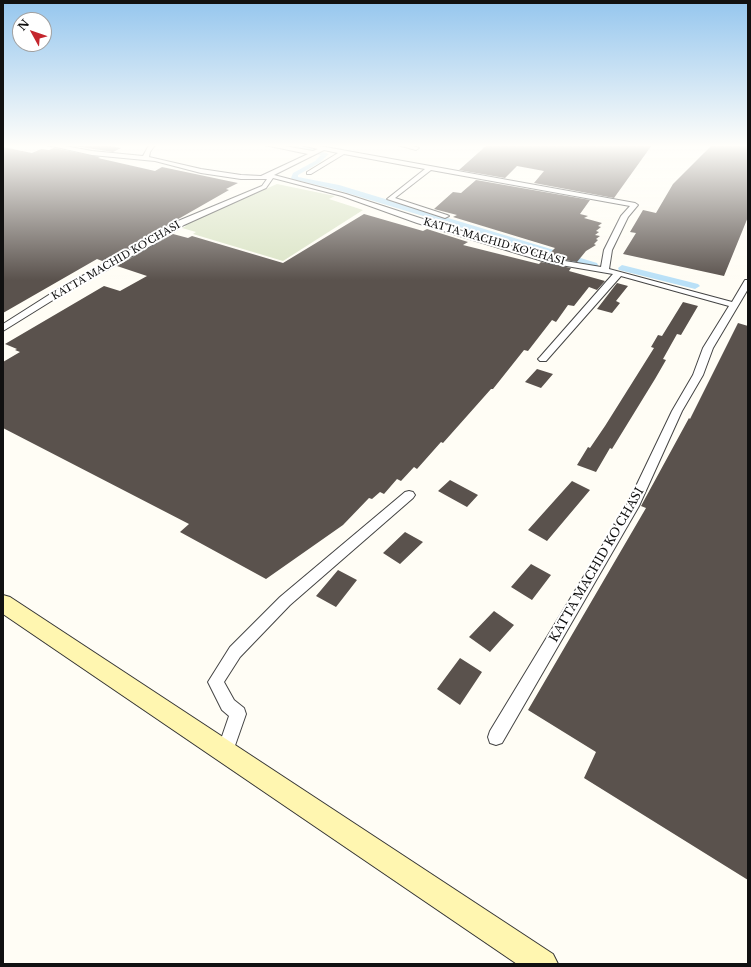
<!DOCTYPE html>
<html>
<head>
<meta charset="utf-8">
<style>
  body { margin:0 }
  #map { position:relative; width:751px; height:967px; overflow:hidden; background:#fffdf5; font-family:"Libre Baskerville",serif }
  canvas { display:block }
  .frame { position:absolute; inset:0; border:4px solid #111; pointer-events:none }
  .north { position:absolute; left:12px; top:12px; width:40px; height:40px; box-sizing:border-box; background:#fff; border:1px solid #a0a0a0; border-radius:50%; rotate:310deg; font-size:11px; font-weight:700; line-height:16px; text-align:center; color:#111 }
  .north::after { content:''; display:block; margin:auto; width:14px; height:18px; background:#c4262e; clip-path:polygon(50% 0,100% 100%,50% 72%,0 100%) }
</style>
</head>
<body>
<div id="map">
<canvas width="751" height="967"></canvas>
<div class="frame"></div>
<div class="north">N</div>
</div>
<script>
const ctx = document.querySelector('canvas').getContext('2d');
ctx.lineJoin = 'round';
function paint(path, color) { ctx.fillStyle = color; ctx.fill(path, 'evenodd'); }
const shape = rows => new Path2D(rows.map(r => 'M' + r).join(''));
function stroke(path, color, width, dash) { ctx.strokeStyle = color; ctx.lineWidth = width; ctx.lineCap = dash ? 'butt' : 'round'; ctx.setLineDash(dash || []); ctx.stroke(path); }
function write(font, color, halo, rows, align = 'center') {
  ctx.font = font + ' "Libre Baskerville",serif'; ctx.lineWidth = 4; ctx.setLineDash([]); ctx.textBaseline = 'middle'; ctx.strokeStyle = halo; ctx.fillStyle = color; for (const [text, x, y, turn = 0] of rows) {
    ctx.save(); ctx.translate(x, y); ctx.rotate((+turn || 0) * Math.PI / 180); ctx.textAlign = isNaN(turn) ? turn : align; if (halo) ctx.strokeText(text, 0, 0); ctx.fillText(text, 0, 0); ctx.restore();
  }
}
const cemetery = shape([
  [277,184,335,196,329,199,363,210,283,261,193,234,196,232,182,228,186,226,184,225]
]);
const canal = shape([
  [282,145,308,147,329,154,319,163,298,175,298,177,339,185,597,263,598,265,597,267,591,267,334,189,292,179,291,178,293,173,315,161,321,155,282,145],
  [622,265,698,284,700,286,695,289,619,270,618,268,622,265]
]);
const building = shape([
  [68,145,104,145,121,148,113,152],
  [487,145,652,145,614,198,534,183,544,171,517,166,505,178,459,170],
  [712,145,748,145,748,217,724,276,623,254,636,233,630,232,643,210,656,213,673,184],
  [3,147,32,153,41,149,49,150,54,148,100,157,98,158,155,171,162,167,238,183,226,189,229,190,159,230,160,231,149,238,105,262,97,259,3,313],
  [476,180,590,200,580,214,588,216,584,218,602,223,598,226,601,227,596,231,599,232,595,235,600,236,596,239,598,240,594,244,596,245,586,251,577,262,553,258,547,256,555,248,453,217,457,215,434,209,453,192,461,193],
  [364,214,423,231,427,229,468,242,463,245,539,264,541,262,571,268,569,271,605,281,597,290,589,287,574,306,568,305,556,322,552,320,528,351,524,350,493,389,491,389,443,443,441,442,417,469,414,467,401,481,397,479,384,494,380,492,372,499,369,498,343,525,266,579,180,532,189,524,3,428,3,362,20,352,15,350,17,349,5,344,104,286,120,291,147,276,117,266,173,234,188,238,192,236,283,263],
  [617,283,628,286,616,301,620,303,612,313,597,309],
  [683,302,698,306,681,335,677,334,663,359,666,360,655,379,612,449,610,448,596,472,577,465,588,447,590,448,605,426,654,348,651,347,658,335,662,336],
  [738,323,748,326,748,880,584,778,596,752,528,710,646,508,641,506,689,418,690,419],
  [537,369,553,374,541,388,525,382],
  [450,480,478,495,467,507,438,491],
  [572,481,590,490,547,541,528,530],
  [405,532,423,542,400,564,383,553],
  [531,564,551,575,532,600,511,587],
  [338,570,357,580,336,607,316,596],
  [494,611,514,625,490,652,469,637],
  [460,658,482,672,460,705,437,689]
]);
const street = shape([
  [47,145,59,145,92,151,143,156,149,145,155,145,150,152,149,157,201,169,241,175,261,176,308,154,265,145,278,145,313,151,318,149,301,145,314,145,635,203,638,205,628,217,612,250,609,269,732,302,745,280,748,280,748,289,713,348,703,375,682,411,639,506,502,743,496,745,490,743,488,737,490,731,627,505,672,411,693,375,703,348,729,306,621,276,546,361,540,361,538,359,540,357,613,274,549,263,417,223,342,196,273,178,266,188,184,225,156,243,61,295,3,331,3,324,55,291,150,239,178,221,262,186,267,179,241,179,201,173,155,161,92,155,47,145],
  [324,150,338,153,307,172,307,174,311,174,344,154,425,169,387,199,445,218,449,216,447,215,395,198,431,170,630,206,621,216,604,250,601,267,553,259,423,219,346,194,274,175,324,150],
  [398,145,410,145,419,148,416,150,398,145],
  [409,491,413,492,415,495,413,498,290,605,240,657,224,682,234,700,244,708,246,714,231,757,225,759,219,757,217,751,229,716,222,710,208,682,230,647,280,597,405,492,409,491]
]);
const secondary = shape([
  [3,595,10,597,553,954,558,964,517,964,3,614,3,595]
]);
const farStreetnames = [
  ["KATTA MACHID KO'CHASI",494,242,16],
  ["KATTA MACHID KO'CHASI",116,261,-30]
];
const streetNames = [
  ["KATTA MACHID KO'CHASI",597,565,-60]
];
paint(cemetery, '#d9e3c4');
paint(canal, '#b9e0f7');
paint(building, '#5a524d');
stroke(street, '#444', 2);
stroke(secondary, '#333', 2);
paint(street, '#fff');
paint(secondary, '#fff6b0');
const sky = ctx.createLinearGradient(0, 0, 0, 280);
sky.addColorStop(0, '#95c6ee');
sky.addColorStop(0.52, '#fffefa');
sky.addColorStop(1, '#fffefa00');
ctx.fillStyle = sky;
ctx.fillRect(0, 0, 751, 280);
write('10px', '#111', '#fff', farStreetnames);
write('12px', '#111', '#fff', streetNames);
</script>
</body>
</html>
